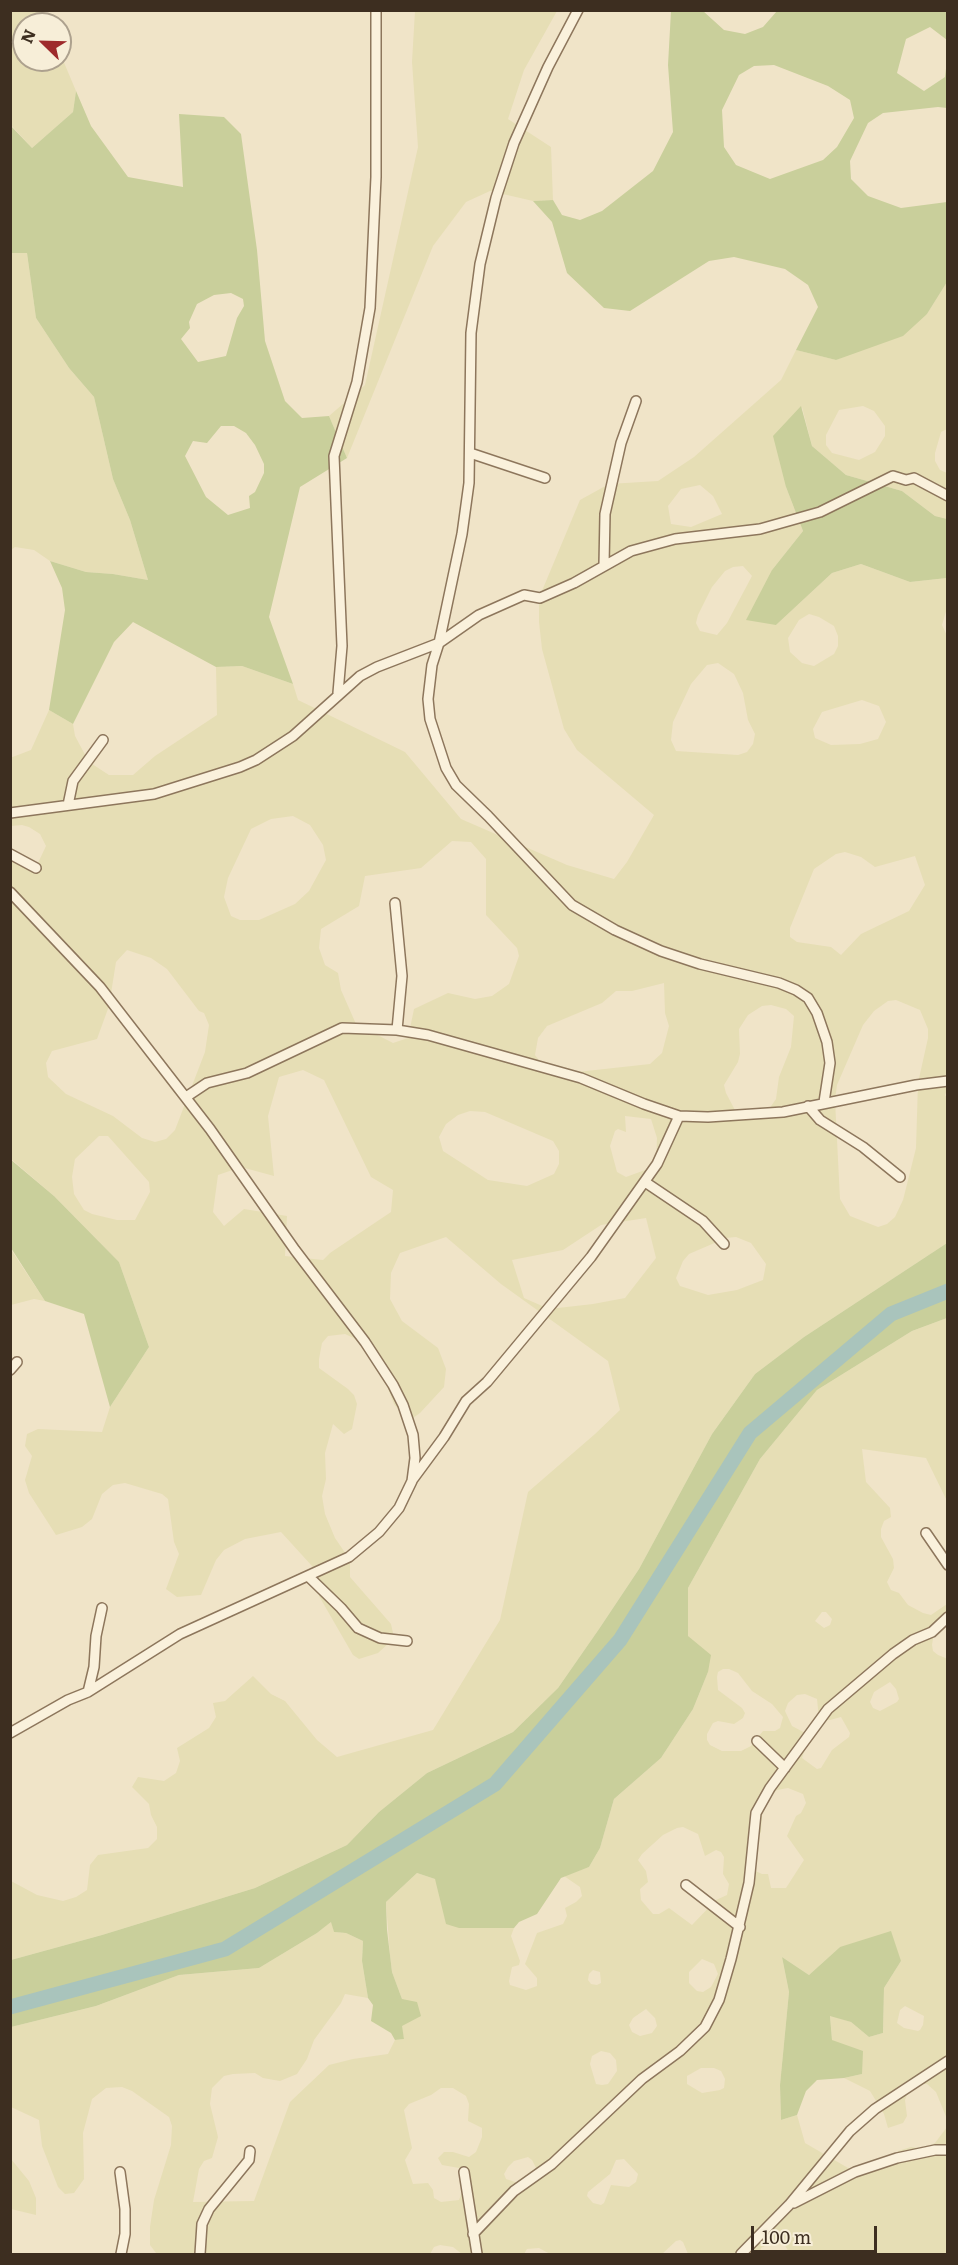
<!DOCTYPE html>
<html>
<head>
<meta charset="utf-8">
<style>
  body { margin:0 }
  #map { position:relative; width:958px; height:2265px; overflow:hidden; background:#f0e4c8; font-family:Literata,serif }
  canvas { display:block }
  .frame { position:absolute; inset:0; border:12px solid #3d2e20; pointer-events:none }
  .north { position:absolute; left:12px; top:12px; width:60px; height:60px; box-sizing:border-box; background:#f7eed8; border:2px solid #ada18e; border-radius:50%; rotate:293deg; font-size:16px; font-weight:700; line-height:24px; text-align:center; color:#3d2e20 }
  .north::after { content:''; display:block; margin:auto; width:21px; height:27px; background:#9e2a2b; clip-path:polygon(50% 0,100% 100%,50% 72%,0 100%) }
  .scale { position:absolute; left:751px; top:2226px; width:126px; height:27px; box-sizing:border-box; border:3px solid #3d2e20; border-top:0; padding-left:8px; font-size:18px; line-height:21px; white-space:nowrap; color:#3d2e20; -webkit-text-stroke:4px #f7eed8; paint-order:stroke }
</style>
</head>
<body>
<div id="map">
<canvas width="958" height="2265"></canvas>
<div class="frame"></div>
<div class="north">N</div>
<div class="scale">100 m</div>
</div>
<script>
const ctx = document.querySelector('canvas').getContext('2d');
ctx.lineJoin = 'round';
function paint(path, color) { ctx.fillStyle = color; ctx.fill(path, 'evenodd'); }
const shape = rows => new Path2D(rows.map(r => 'M' + r).join(''));
function stroke(path, color, width, dash) { ctx.strokeStyle = color; ctx.lineWidth = width; ctx.lineCap = dash ? 'butt' : 'round'; ctx.setLineDash(dash || []); ctx.stroke(path); }
const farmland = shape([
  [11,11,45,11,48,24,24,24,24,60,60,60,60,53,76,91,73,112,32,148,11,125],
  [415,11,557,11,524,70,508,119,551,147,553,200,533,201,490,191,466,202,433,246,347,458,329,416,365,385,418,147,412,62],
  [11,253,27,253,36,318,69,368,94,397,113,479,130,520,148,580,113,574,86,572,50,561,34,550,15,547,11,550],
  [947,282,947,429,941,432,935,453,935,461,940,470,947,473,947,519,935,516,902,491,846,475,812,446,802,407,786,487,803,531,772,570,776,625,832,573,861,564,910,582,947,578,947,608,942,625,948,638,948,1088,945,1095,948,1099,947,1243,804,1337,755,1374,712,1434,639,1569,599,1629,558,1688,513,1732,427,1773,379,1812,347,1845,255,1888,102,1935,11,1960,11,1881,37,1895,63,1901,76,1897,87,1890,90,1865,98,1855,148,1848,157,1839,157,1827,151,1815,149,1804,132,1787,138,1777,164,1781,176,1773,180,1761,177,1748,209,1728,216,1717,213,1703,225,1701,253,1676,271,1694,285,1701,317,1740,337,1757,433,1730,500,1620,528,1492,595,1434,620,1410,608,1361,501,1284,446,1237,400,1253,391,1273,390,1299,402,1321,438,1348,446,1369,444,1387,420,1413,413,1418,405,1418,394,1404,378,1363,360,1341,345,1334,328,1336,322,1343,319,1359,319,1368,348,1389,354,1395,357,1404,352,1429,344,1434,333,1424,325,1453,326,1479,322,1496,325,1514,335,1538,350,1560,350,1577,391,1624,393,1633,390,1642,378,1653,359,1659,353,1655,319,1596,319,1582,312,1566,281,1532,245,1539,224,1550,216,1560,201,1595,177,1597,166,1589,179,1554,174,1542,168,1499,162,1494,125,1483,113,1485,102,1494,92,1519,82,1527,56,1535,29,1493,25,1480,32,1456,25,1446,27,1434,38,1429,102,1432,110,1407,149,1347,119,1262,54,1196,11,1159,11,861,26,868,33,868,38,863,46,846,40,834,29,827,22,825,11,826,10,758,31,750,49,710,73,724,75,736,89,762,109,775,133,775,155,756,217,715,216,667,242,666,293,684,298,700,405,752,461,819,567,865,614,879,627,862,654,815,577,750,564,729,542,649,539,622,539,598,580,500,609,484,658,481,694,457,781,380,796,350,836,360,927,314],
  [863,406,874,411,885,426,885,436,875,452,859,460,832,453,826,445,826,435,839,410],
  [700,485,713,496,722,514,691,527,671,524,668,506,681,489],
  [743,566,752,576,727,623,717,635,700,631,696,623,698,615,712,587,725,571,733,567],
  [809,614,819,617,834,626,838,636,838,646,834,654,814,666,802,663,790,652,788,638,799,620],
  [718,663,734,674,743,693,748,720,755,734,753,744,747,752,738,755,676,751,671,740,673,722,691,684,707,665],
  [862,700,879,706,886,722,878,739,860,744,831,745,815,738,813,729,822,712],
  [293,816,310,825,323,845,326,860,309,891,295,904,259,920,240,920,231,916,224,897,228,878,251,829,271,819],
  [452,841,471,842,486,859,486,915,517,948,519,956,509,984,492,996,475,999,448,993,414,1009,408,1038,393,1043,356,1024,341,990,338,973,325,965,319,948,321,929,359,906,365,876,421,868],
  [845,852,861,857,875,867,915,856,925,885,909,911,861,934,841,955,831,947,797,942,790,937,790,928,814,869,836,854],
  [127,950,151,958,167,969,199,1011,204,1013,209,1025,205,1052,175,1130,166,1139,155,1142,142,1138,113,1116,66,1094,48,1077,46,1063,52,1051,97,1039,109,1006,116,962],
  [664,983,665,1013,669,1026,662,1053,650,1064,568,1073,544,1067,535,1055,538,1038,547,1026,602,1003,616,991,632,991],
  [896,1000,920,1010,928,1029,928,1038,918,1083,916,1148,903,1200,895,1217,887,1224,878,1227,850,1216,840,1199,835,1100,837,1085,863,1025,874,1011,888,1001],
  [771,1005,786,1009,794,1016,791,1047,779,1077,776,1099,767,1112,737,1114,726,1093,724,1085,738,1062,740,1054,739,1029,748,1015,762,1006],
  [303,1070,324,1080,371,1177,393,1190,391,1212,330,1253,323,1260,285,1256,287,1216,244,1209,224,1226,213,1212,218,1175,241,1167,274,1176,268,1116,279,1077],
  [470,1111,485,1112,553,1141,559,1151,559,1164,554,1174,527,1186,488,1180,443,1151,439,1137,446,1124,458,1115],
  [625,1116,651,1119,657,1138,656,1166,626,1177,617,1172,610,1146,615,1131,618,1129,626,1132],
  [99,1136,108,1136,149,1182,150,1192,135,1220,117,1220,92,1214,84,1210,74,1194,72,1177,75,1159],
  [646,1218,656,1258,625,1298,593,1304,549,1309,524,1298,512,1260,563,1250,601,1225],
  [736,1237,751,1243,766,1264,763,1280,737,1290,708,1295,680,1286,676,1278,683,1261,689,1254,726,1238],
  [10,1248,45,1301,34,1299,11,1305],
  [947,1318,947,1501,926,1458,862,1449,866,1482,890,1508,891,1517,884,1521,881,1529,881,1537,893,1559,894,1568,887,1582,891,1590,899,1593,908,1605,923,1613,931,1615,947,1604,947,1623,934,1633,932,1645,933,1651,938,1655,948,1659,947,2126,947,2119,936,2092,927,2084,923,2084,908,2092,905,2100,907,2116,903,2123,888,2128,884,2114,870,2091,844,2078,862,2074,832,2040,830,2015,851,2022,869,2037,883,2033,884,1988,901,1961,840,1947,809,1975,782,1957,789,1992,780,2085,781,2120,797,2115,805,2143,855,2172,870,2172,897,2157,898,2151,911,2147,924,2149,935,2143,947,2127,947,2254,790,2254,783,2242,778,2239,761,2248,760,2254,688,2254,683,2242,680,2240,676,2241,662,2254,550,2254,539,2248,527,2249,524,2254,462,2254,453,2247,440,2245,434,2247,430,2254,160,2254,156,2253,150,2245,150,2227,154,2200,171,2145,172,2126,169,2117,132,2091,122,2087,106,2088,92,2099,83,2133,84,2179,74,2193,65,2194,58,2187,42,2146,39,2120,11,2107,11,2027,96,2006,179,1975,259,1968,317,1933,332,1921,334,1932,346,1933,363,1941,362,1961,368,1998,345,1994,341,2003,314,2040,307,2059,297,2074,280,2081,263,2078,255,2073,233,2074,224,2076,212,2088,210,2104,218,2137,212,2158,204,2161,199,2169,193,2202,254,2201,290,2102,329,2065,353,2059,388,2054,395,2040,404,2039,401,2026,402,1999,392,1972,390,1956,386,1902,417,1873,435,1879,459,1928,514,1928,511,1936,520,1961,519,1965,512,1967,509,1981,510,1985,526,1990,537,1986,537,1978,525,1964,537,1933,563,1924,567,1916,565,1908,576,1902,582,1896,580,1887,564,1876,589,1867,600,1848,614,1799,661,1758,693,1709,708,1672,688,1636,688,1588,760,1459,817,1390,912,1331],
  [822,1612,826,1612,832,1619,830,1625,824,1628,815,1621],
  [723,1669,729,1669,738,1673,752,1691,772,1704,783,1717,780,1728,775,1731,763,1731,751,1746,741,1751,722,1751,710,1745,707,1740,707,1734,713,1723,718,1721,734,1724,743,1718,745,1713,742,1708,718,1690,717,1677,718,1672],
  [890,1682,896,1689,899,1699,897,1702,880,1711,873,1708,870,1702,874,1692],
  [805,1694,817,1699,819,1719,830,1720,841,1717,850,1733,849,1737,832,1750,821,1768,817,1769,802,1758,807,1743,807,1734,792,1726,785,1711,788,1703,797,1695],
  [788,1788,803,1794,806,1803,801,1813,796,1816,787,1836,804,1860,786,1888,771,1888,768,1874,762,1874,751,1869,746,1858,761,1832,762,1814,769,1797,777,1790],
  [683,1827,698,1834,705,1856,716,1850,721,1852,724,1857,723,1874,729,1884,727,1895,716,1900,692,1925,669,1908,659,1914,653,1914,641,1900,640,1889,648,1882,646,1871,638,1860,642,1854,663,1835,677,1828],
  [702,1959,714,1964,718,1974,711,1987,703,1992,697,1991,689,1983,689,1972],
  [593,1970,600,1972,601,1983,597,1985,591,1984,588,1980,589,1974],
  [905,2006,924,2016,923,2025,920,2030,918,2031,904,2028,897,2023,900,2010],
  [646,2009,655,2018,657,2026,652,2033,640,2036,632,2032,629,2025,633,2018],
  [601,2051,610,2053,616,2060,617,2071,608,2084,602,2085,596,2084,590,2064,592,2056],
  [701,2068,714,2068,721,2071,725,2079,724,2088,720,2090,702,2093,687,2084,687,2076],
  [441,2088,453,2088,466,2096,469,2104,468,2121,482,2128,482,2137,476,2152,469,2157,453,2152,444,2152,438,2158,442,2165,465,2169,468,2177,459,2200,441,2202,434,2198,433,2190,428,2183,413,2184,405,2160,412,2148,404,2110,409,2104,431,2095],
  [528,2157,532,2160,536,2168,518,2183,506,2179,504,2174,508,2167,514,2161],
  [624,2159,638,2174,636,2182,629,2187,611,2185,604,2203,601,2205,593,2203,587,2196,588,2192,610,2174,616,2160],
  [11,2159,29,2181,36,2198,36,2215,11,2209]
]);
const green = shape([
  [671,11,703,11,724,30,745,34,763,27,777,11,947,11,947,40,930,27,906,39,897,73,924,91,945,77,947,60,947,108,938,107,883,113,868,123,850,161,851,179,868,196,901,208,947,202,947,282,927,314,903,336,836,360,796,350,818,307,808,285,785,269,734,257,709,261,630,311,604,308,567,273,552,222,533,201,553,200,562,215,580,220,602,211,653,171,673,132,668,65],
  [774,65,828,86,850,100,854,118,837,147,823,160,770,179,736,165,724,147,722,110,739,75,754,66],
  [76,91,91,126,128,177,183,187,179,114,224,117,241,134,257,250,265,341,285,401,302,418,329,416,347,458,300,487,269,617,293,684,242,666,216,667,133,622,114,642,73,724,49,710,65,610,62,588,50,561,86,572,113,574,148,580,130,520,113,479,94,397,69,368,36,318,27,253,11,253,10,125,32,148,73,112],
  [231,293,243,299,244,306,237,318,226,356,198,362,181,339,190,328,189,322,197,304,214,295],
  [221,426,234,426,246,433,255,445,264,464,264,473,255,492,249,496,250,508,228,515,206,497,185,456,193,441,207,443],
  [801,406,812,446,846,475,902,491,935,516,947,519,947,578,910,582,861,564,832,573,776,625,746,620,772,570,803,531,786,487,773,436],
  [10,1159,54,1196,119,1262,149,1347,110,1407,84,1314,45,1301,11,1248],
  [947,1243,947,1318,912,1331,817,1390,760,1459,688,1588,688,1636,711,1655,708,1672,693,1709,661,1758,614,1799,600,1848,589,1867,561,1878,537,1914,519,1922,514,1928,459,1928,446,1924,435,1879,417,1873,386,1902,387,1930,392,1972,402,1999,417,2002,421,2016,402,2026,404,2039,395,2040,391,2033,371,2021,373,2005,368,1998,362,1961,363,1941,346,1933,334,1932,331,1922,317,1933,259,1968,179,1975,96,2006,11,2027,11,1960,102,1935,255,1888,347,1845,379,1812,427,1773,513,1732,558,1688,599,1629,639,1569,712,1434,755,1374,804,1337],
  [891,1931,901,1961,884,1988,883,2033,869,2037,851,2022,830,2016,832,2040,863,2051,862,2074,844,2078,817,2080,806,2091,797,2115,781,2120,780,2085,789,1992,782,1957,809,1975,840,1947]
]);
const river = shape([
  [10,2007,225,1949,495,1784,620,1640,750,1433,891,1314,948,1291]
]);
const minor = shape([
  [578,10,548,67,514,143,496,198,480,264,471,333,469,483,462,534,439,643,432,665,428,699,430,719,446,768,456,785,488,816,572,905,615,930,661,951,700,964,779,983,796,990,808,998,817,1013,827,1042,830,1063,824,1102],
  [470,453,545,478],
  [604,565,605,514,621,443,636,401],
  [338,693,342,646,334,456,357,382,370,308,376,177,376,10],
  [68,805,73,781,103,740],
  [10,813,154,794,240,767,256,760,293,736,360,676,377,667,439,643,479,615,524,595,540,598,574,583,631,551,675,539,760,529,820,512,893,476,906,480,914,478,948,496],
  [10,854,36,868],
  [10,892,100,987,210,1129,295,1250,365,1342,393,1385,403,1405,413,1435,415,1458,412,1481,399,1508,379,1532,349,1557,180,1634,88,1692,68,1700,10,1733],
  [395,903,402,976,397,1030],
  [186,1097,207,1083,247,1073,342,1028,397,1030,428,1035,581,1078,644,1104,679,1116,708,1117,783,1112,916,1085,948,1081],
  [808,1106,820,1120,863,1147,900,1177],
  [645,1182,703,1221,724,1244],
  [10,1370,17,1362],
  [413,1479,444,1437,466,1401,487,1382,591,1257,657,1164,679,1116],
  [926,1533,948,1565],
  [309,1577,341,1608,358,1628,380,1638,407,1641],
  [88,1692,94,1667,96,1636,102,1608],
  [757,1741,785,1768],
  [686,1885,740,1927],
  [120,2172,125,2209,125,2234,121,2254],
  [464,2172,477,2254],
  [794,2203,855,2172,897,2158,935,2150,948,2150],
  [473,2234,514,2191,552,2164,642,2079,680,2051,705,2027,719,2000,731,1959,749,1883,756,1813,770,1788,828,1709,893,1654,913,1640,932,1632,948,1617],
  [200,2254,202,2224,209,2209,249,2160,250,2151],
  [741,2254,789,2205,850,2131,875,2109,948,2061]
]);
paint(farmland, '#e6deb5');
paint(green, '#c9cf9b');
stroke(river, '#a9c4bc', 15);
stroke(minor, '#8d765c', 12);
stroke(minor, '#faf1dc', 9);
</script>
</body>
</html>
